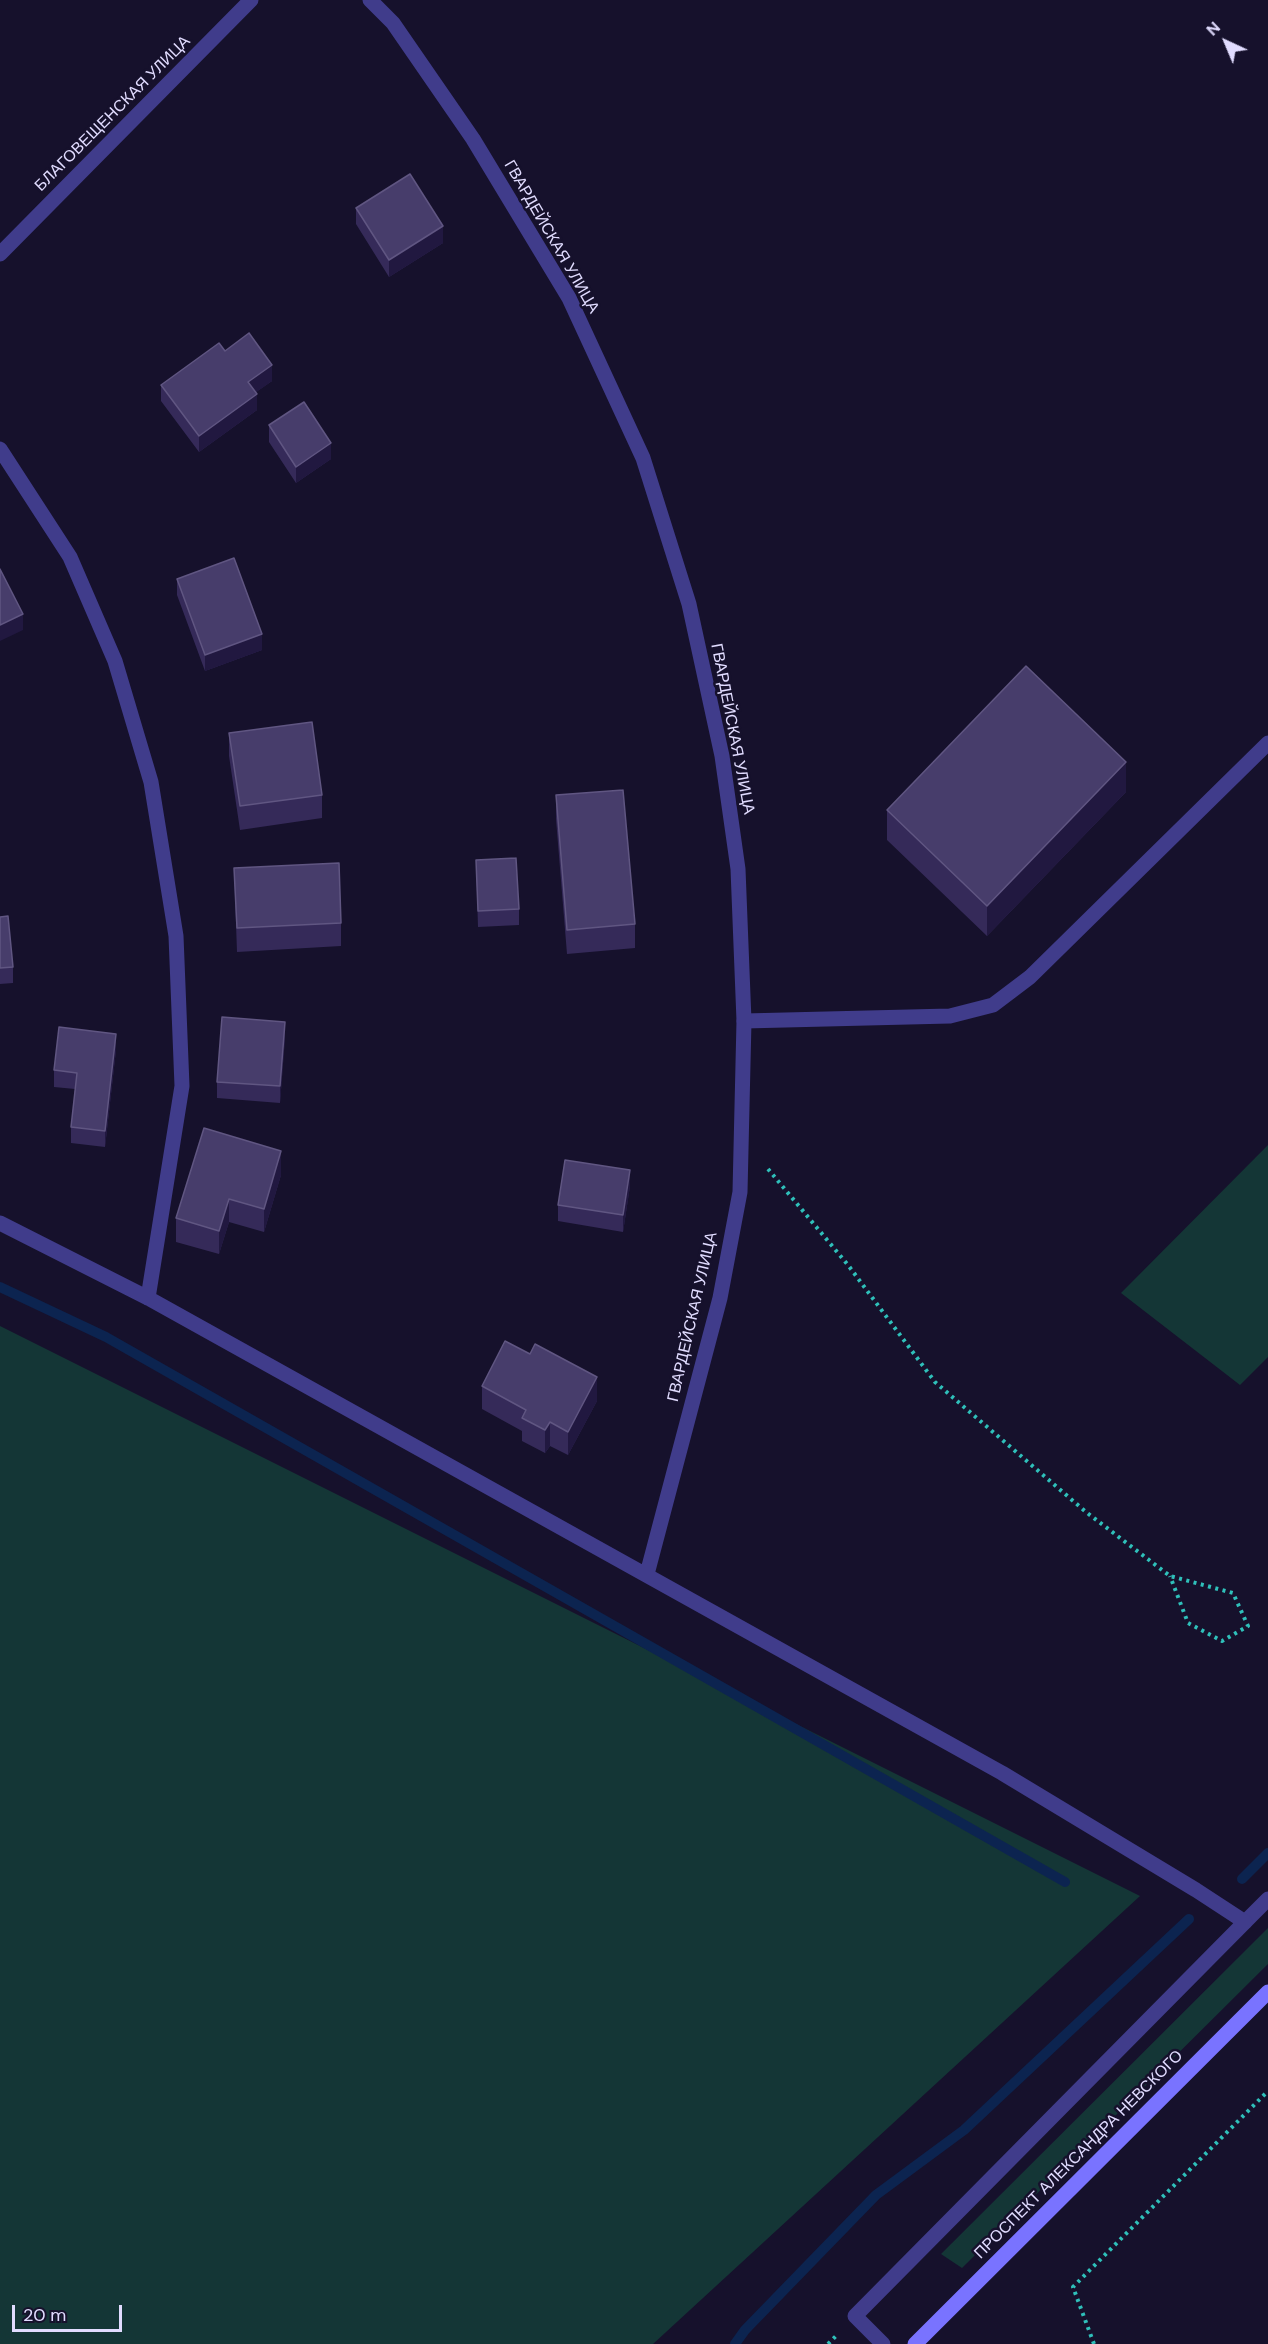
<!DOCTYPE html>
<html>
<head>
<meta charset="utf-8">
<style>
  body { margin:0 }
  #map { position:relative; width:1268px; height:2344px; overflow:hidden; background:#16112c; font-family:"DM Sans",sans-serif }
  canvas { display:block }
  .north { position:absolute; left:1196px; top:12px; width:60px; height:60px; -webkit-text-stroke:4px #16112c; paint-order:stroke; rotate:316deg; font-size:16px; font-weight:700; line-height:24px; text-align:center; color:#e1dcff }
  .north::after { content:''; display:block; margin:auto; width:21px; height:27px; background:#e1dcff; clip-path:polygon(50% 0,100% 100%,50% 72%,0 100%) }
  .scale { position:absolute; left:12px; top:2305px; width:110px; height:27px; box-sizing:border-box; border:3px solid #e1dcff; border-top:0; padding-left:8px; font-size:18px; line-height:21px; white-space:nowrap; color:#e1dcff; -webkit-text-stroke:4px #16112c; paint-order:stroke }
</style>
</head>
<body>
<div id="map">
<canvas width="1268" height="2344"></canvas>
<div class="north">N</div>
<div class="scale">20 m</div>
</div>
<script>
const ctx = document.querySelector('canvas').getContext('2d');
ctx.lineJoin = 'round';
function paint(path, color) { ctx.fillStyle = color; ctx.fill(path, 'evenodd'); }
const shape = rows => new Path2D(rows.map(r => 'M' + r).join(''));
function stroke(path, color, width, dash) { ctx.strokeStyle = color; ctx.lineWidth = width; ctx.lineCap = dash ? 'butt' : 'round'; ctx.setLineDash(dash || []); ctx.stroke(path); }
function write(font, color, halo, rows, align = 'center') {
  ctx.font = font + ' "DM Sans",sans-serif'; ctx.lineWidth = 5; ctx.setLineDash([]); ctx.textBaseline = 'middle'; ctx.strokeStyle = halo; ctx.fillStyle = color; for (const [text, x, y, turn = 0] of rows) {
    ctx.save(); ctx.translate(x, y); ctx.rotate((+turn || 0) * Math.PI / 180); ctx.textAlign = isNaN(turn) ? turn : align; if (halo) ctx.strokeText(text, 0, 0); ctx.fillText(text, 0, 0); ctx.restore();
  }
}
const green = shape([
  [1268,1145,1268,1357,1240,1385,1121,1293],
  [0,1326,1140,1896,653,2344,0,2344],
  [1268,1928,1268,1964,962,2268,941,2254]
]);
const stream = shape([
  [0,1287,106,1337,1065,1882],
  [1242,1879,1268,1853],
  [735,2344,745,2330,876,2195,964,2130,1189,1919]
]);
const path = shape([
  [768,1169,848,1265,935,1382,1086,1512,1170,1576,1233,1593,1248,1626,1222,1641,1188,1623,1170,1576],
  [828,2344,838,2334],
  [1094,2344,1073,2287,1268,2091]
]);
const lane = shape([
  [744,1021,950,1016,993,1005,1030,977,1268,743],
  [1245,1922,1268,1899]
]);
const street = shape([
  [370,0,393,23,473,139,569,298,643,458,689,604,722,756,738,869,744,1021,740,1192,720,1298,647,1574],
  [0,254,251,0],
  [0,449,70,557,115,661,151,782,176,936,182,1086,148,1298],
  [0,1223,148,1298,1002,1773,1196,1890,1245,1922,855,2316,883,2344]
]);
const secondary = shape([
  [915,2344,1268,1992]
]);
const wall = shape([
  [356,208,443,243,389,277,356,224],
  [225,351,272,381,256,392,257,410,199,452,161,401,161,385],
  [269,425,331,459,296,483,269,442],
  [177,579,262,650,205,671,177,595],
  [229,733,322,795,322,818,240,830,229,756],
  [1126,792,987,936,887,840,887,810],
  [556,795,635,924,635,948,567,954,556,819],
  [476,860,519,909,519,925,478,927],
  [234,868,341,923,341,946,237,952],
  [0,917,13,967,13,983,0,984],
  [285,1038,280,1103,217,1098,217,1082],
  [116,1050,105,1147,71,1143,71,1127,75,1089,54,1087,54,1070],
  [281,1175,264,1232,229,1222,219,1254,176,1242,176,1218],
  [630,1186,623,1232,558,1221,558,1205],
  [482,1386,597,1401,568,1455,550,1446,545,1453,522,1441,522,1431,482,1409]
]);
const shadedWall = shape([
  [443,226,443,243,389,277,389,260],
  [272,365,272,381,248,398,248,382],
  [257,394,257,410,199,452,199,436],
  [331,443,331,459,296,483,296,467],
  [23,614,23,630,0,641,0,625],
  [262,634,262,650,205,671,205,655],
  [1126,762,1126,792,987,936,987,906],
  [285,1022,285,1038,280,1103,280,1086],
  [116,1034,116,1050,105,1147,105,1131],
  [281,1151,281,1175,264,1232,264,1209],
  [630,1170,630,1186,623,1232,623,1215],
  [229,1199,229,1222,219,1254,219,1231],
  [597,1377,597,1401,568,1455,568,1432],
  [550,1422,550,1446,545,1453,545,1430]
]);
const building = shape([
  [410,174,443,226,389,260,356,208,410,174],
  [249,333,272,365,248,382,257,394,199,436,161,385,219,343,225,351,249,333],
  [304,402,331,443,296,467,269,425,304,402],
  [234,558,262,634,205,655,177,579,234,558],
  [0,569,23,614,0,625,0,569],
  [1026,666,1126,762,987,906,887,810,1026,666],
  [312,722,322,795,240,806,229,733,312,722],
  [623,790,635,924,567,930,556,795,623,790],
  [516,858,519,909,478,911,476,860,516,858],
  [339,863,341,923,237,928,234,868,339,863],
  [8,916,13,967,0,968,0,917,8,916],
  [222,1017,285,1022,280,1086,217,1082,222,1017],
  [59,1027,116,1034,105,1131,71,1127,77,1073,54,1070,59,1027],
  [204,1128,281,1151,264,1209,229,1199,219,1231,176,1218,204,1128],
  [565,1160,630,1170,623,1215,558,1205,565,1160],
  [505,1341,530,1354,535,1344,597,1377,568,1432,550,1422,545,1430,522,1418,526,1410,482,1386,505,1341]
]);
const streetNames = [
  ["БЛАГОВЕЩЕНСКАЯ УЛИЦА",113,114,-45],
  ["ГВАРДЕЙСКАЯ УЛИЦА",551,237,60],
  ["ГВАРДЕЙСКАЯ УЛИЦА",732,729,79],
  ["ГВАРДЕЙСКАЯ УЛИЦА",693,1317,-77],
  ["ПРОСПЕКТ АЛЕКСАНДРА НЕВСКОГО",1079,2155,-45]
];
paint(green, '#143636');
stroke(stream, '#0c2450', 10);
stroke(path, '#2fc0ba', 4, [3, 4.5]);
stroke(lane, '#403c8b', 15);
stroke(street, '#403c8b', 15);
stroke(secondary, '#7973ff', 15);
paint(wall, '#352a59');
paint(shadedWall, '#211840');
paint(building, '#473d6b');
stroke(building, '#605682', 1.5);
write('16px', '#e1dcff', '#16112c', streetNames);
</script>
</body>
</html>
